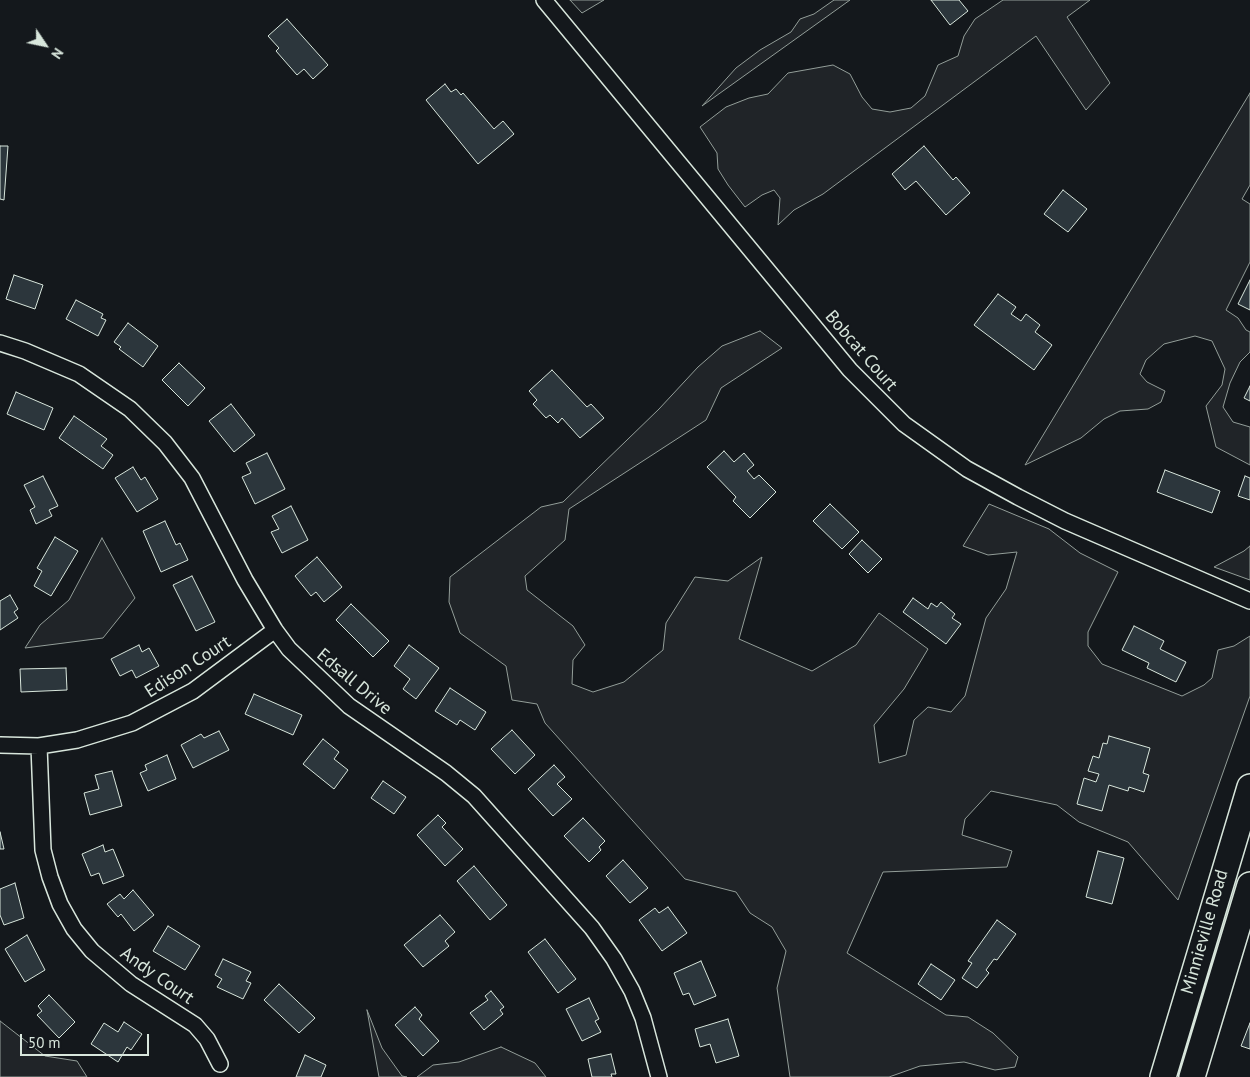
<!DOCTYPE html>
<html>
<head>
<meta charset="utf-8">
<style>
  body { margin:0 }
  #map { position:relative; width:1250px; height:1077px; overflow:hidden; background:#14181c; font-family:"PT Sans",sans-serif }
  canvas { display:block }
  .north { position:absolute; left:20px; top:20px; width:50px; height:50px; -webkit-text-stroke:4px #14181c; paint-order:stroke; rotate:124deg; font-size:14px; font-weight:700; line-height:20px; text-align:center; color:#d8e6dc }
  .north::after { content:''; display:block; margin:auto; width:18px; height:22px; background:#d8e6dc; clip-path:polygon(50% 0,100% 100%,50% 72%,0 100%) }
  .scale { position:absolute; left:20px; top:1034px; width:129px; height:22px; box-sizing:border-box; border:2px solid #d8e6dc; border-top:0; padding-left:6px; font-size:15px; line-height:18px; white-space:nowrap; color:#d8e6dc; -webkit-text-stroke:4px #14181c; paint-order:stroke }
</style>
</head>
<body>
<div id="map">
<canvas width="1250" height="1077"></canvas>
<div class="north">N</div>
<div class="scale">50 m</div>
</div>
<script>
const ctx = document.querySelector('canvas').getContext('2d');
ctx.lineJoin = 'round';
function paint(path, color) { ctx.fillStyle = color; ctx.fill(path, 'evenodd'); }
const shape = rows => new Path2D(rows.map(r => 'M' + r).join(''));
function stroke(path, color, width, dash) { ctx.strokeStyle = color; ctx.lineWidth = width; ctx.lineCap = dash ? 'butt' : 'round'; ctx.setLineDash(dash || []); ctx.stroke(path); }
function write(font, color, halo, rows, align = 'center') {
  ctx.font = font + ' "PT Sans",sans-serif'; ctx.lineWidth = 4; ctx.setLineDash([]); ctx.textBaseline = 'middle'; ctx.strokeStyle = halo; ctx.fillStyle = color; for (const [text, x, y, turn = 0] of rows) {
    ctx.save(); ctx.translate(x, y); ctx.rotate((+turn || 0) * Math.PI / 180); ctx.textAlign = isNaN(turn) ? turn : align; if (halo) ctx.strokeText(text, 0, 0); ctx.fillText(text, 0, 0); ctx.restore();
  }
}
const green = shape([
  [570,0,604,0,582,13,570,0],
  [834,0,850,0,702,106,736,68,760,50,791,32,800,19,814,14,834,0],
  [1003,0,1090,0,1067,17,1110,83,1086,110,1036,36,823,194,794,210,778,225,780,198,774,190,762,195,745,207,728,185,718,169,717,153,700,127,726,107,749,98,768,94,788,73,833,65,850,74,862,97,872,109,890,112,911,108,925,96,938,65,958,56,964,36,975,19,1003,0],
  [1250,93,1250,185,1242,199,1250,204,1250,262,1226,310,1238,318,1246,330,1250,332,1250,352,1240,362,1230,383,1223,407,1233,422,1250,427,1250,465,1216,447,1206,406,1222,385,1225,369,1212,341,1195,336,1164,344,1146,360,1140,374,1147,382,1165,391,1161,402,1148,409,1120,411,1104,419,1081,438,1025,465,1250,93],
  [760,331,782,348,721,388,706,420,569,509,565,540,525,576,527,590,573,626,585,645,573,660,572,684,593,692,624,682,663,650,666,623,695,577,728,581,762,557,739,639,812,671,856,645,879,613,928,649,904,689,874,725,879,763,906,755,914,720,928,707,951,712,965,696,986,618,1006,589,1017,552,988,555,963,546,989,504,1049,529,1080,553,1118,572,1088,632,1088,646,1102,664,1182,696,1204,685,1212,678,1218,650,1234,646,1250,636,1250,696,1178,900,1128,842,1079,822,1057,805,991,791,965,819,962,835,1012,851,1007,867,883,872,847,953,946,1015,968,1017,993,1033,1018,1057,1015,1067,995,1070,964,1062,920,1066,889,1077,790,1077,777,988,786,951,772,927,750,913,736,892,685,879,545,723,537,704,512,700,506,666,460,633,449,602,450,577,541,507,563,502,659,409,698,367,722,346,760,331],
  [102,538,135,598,103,638,25,648,40,625,69,600,102,538],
  [1250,546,1250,580,1214,567,1244,551,1250,546],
  [367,1010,382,1048,402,1076,407,1077,379,1077,367,1010],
  [0,1021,45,1056,77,1061,87,1077,0,1077,0,1021],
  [501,1047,535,1063,546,1077,417,1077,433,1065,459,1062,501,1047]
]);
const building = shape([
  [931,0,959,0,968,11,950,25,931,0],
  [287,19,328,65,313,79,304,69,297,75,276,51,279,48,268,36,287,19],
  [445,84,451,92,456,89,461,95,463,93,494,129,503,121,514,134,478,164,426,100,445,84],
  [0,146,8,146,4,200,0,199,0,146],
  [924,146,953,180,956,177,970,193,946,215,916,181,905,190,892,174,924,146],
  [1063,190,1087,209,1068,232,1044,214,1063,190],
  [14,275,43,285,35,309,6,299,14,275],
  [1250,280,1250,310,1238,304,1250,280],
  [998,294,1016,307,1011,314,1021,321,1026,314,1040,325,1035,332,1052,345,1034,370,974,325,998,294],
  [76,300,103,314,101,318,106,320,98,336,66,319,76,300],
  [128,323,158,346,143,367,119,349,121,347,114,342,128,323],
  [179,363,205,388,188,406,162,380,179,363],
  [552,370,587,407,591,404,604,418,580,438,562,418,558,423,550,415,546,418,533,404,537,400,529,391,552,370],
  [1250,386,1250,401,1244,398,1250,386],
  [16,392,53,408,44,430,7,414,16,392],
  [231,404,255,435,234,452,209,421,231,404],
  [74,416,107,439,101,446,113,455,103,469,59,438,74,416],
  [724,451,734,462,744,453,754,465,747,471,754,479,759,475,776,492,750,518,733,501,736,497,707,467,724,451],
  [267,453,285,489,255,504,242,477,251,473,246,463,267,453],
  [133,467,141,480,145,477,158,499,137,512,115,478,133,467],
  [1165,470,1220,491,1212,513,1157,492,1165,470],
  [43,476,58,506,49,510,52,516,36,524,30,510,35,507,24,485,43,476],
  [1245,476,1250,478,1250,500,1238,496,1245,476],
  [830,504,859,532,842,549,813,521,830,504],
  [291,506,308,540,282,553,271,532,279,529,272,516,291,506],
  [165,521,176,545,180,543,188,560,161,572,143,531,165,521],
  [55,537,78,551,51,596,34,586,42,571,37,568,55,537],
  [862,540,882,559,868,573,849,554,862,540],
  [317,557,342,587,324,602,316,592,311,596,295,576,317,557],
  [192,576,215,622,196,631,173,585,192,576],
  [10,595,18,609,14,612,18,618,0,630,0,601,10,595],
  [913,598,928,609,931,603,937,607,941,602,955,614,952,618,961,624,946,644,903,612,913,598],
  [351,604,389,641,373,657,336,620,351,604],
  [1134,626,1164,641,1160,649,1186,662,1176,682,1147,668,1149,663,1122,650,1134,626],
  [139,645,142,652,149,648,159,666,136,678,132,670,120,676,111,659,139,645],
  [409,645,439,668,416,699,403,689,410,679,394,666,409,645],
  [66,668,67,690,21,692,20,669,66,668],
  [450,688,486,712,475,730,460,720,457,725,435,711,450,688],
  [254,694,302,715,293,735,245,714,254,694],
  [512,730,535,755,515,774,491,749,512,730],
  [219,731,229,750,193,768,181,745,201,734,204,738,219,731],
  [1109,736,1150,748,1143,773,1149,775,1144,792,1129,787,1128,791,1109,785,1102,811,1077,804,1084,778,1096,782,1099,774,1088,771,1093,756,1099,758,1103,743,1107,744,1109,736],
  [323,739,339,752,334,759,348,770,334,789,303,764,323,739],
  [167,755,176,779,148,791,140,773,147,770,145,765,167,755],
  [554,765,565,777,557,784,572,799,553,816,528,789,554,765],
  [112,771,122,806,90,815,84,793,99,789,95,775,112,771],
  [383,781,406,797,394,814,371,798,383,781],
  [438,815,446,823,442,827,463,849,445,866,417,835,438,815],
  [583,818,605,841,599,847,601,850,589,862,564,836,583,818],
  [0,832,4,849,0,849,0,832],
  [103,845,105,852,113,849,124,876,103,884,99,873,91,876,82,854,103,845],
  [1098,851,1124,858,1112,904,1086,897,1098,851],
  [623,860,648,888,630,903,606,876,623,860],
  [474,866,507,905,490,920,457,881,474,866],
  [15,883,24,918,4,925,0,915,0,889,15,883],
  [133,890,154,915,134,931,121,914,118,917,107,904,120,894,124,899,133,890],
  [668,907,687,933,662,951,639,920,655,908,659,913,668,907],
  [440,915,455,932,445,941,449,946,423,967,404,945,440,915],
  [997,920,1016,934,997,960,994,959,986,970,989,973,977,988,962,978,972,963,968,961,997,920],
  [168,926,200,946,185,970,153,951,168,926],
  [27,935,45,970,25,982,5,949,27,935],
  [545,939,576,979,558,993,528,952,545,939],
  [223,959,251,972,246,981,251,983,243,999,217,987,222,979,215,975,223,959],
  [701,961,716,996,694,1005,689,993,683,995,674,973,701,961],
  [931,964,955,980,941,1000,918,984,931,964],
  [279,984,315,1018,299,1033,264,1000,279,984],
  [491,991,504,1007,500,1010,503,1014,484,1030,470,1013,488,1000,485,996,491,991],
  [49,995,75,1022,59,1038,37,1015,42,1011,38,1006,49,995],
  [589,998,599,1019,595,1021,601,1032,582,1041,566,1009,589,998],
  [415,1007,422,1015,419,1019,439,1041,423,1056,395,1025,415,1007],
  [728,1019,739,1056,716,1063,710,1044,700,1047,695,1029,728,1019],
  [124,1022,142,1034,131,1050,127,1047,118,1062,91,1044,104,1023,118,1032,124,1022],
  [1250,1023,1250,1049,1241,1046,1250,1023],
  [611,1054,616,1074,611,1074,612,1077,592,1077,588,1059,611,1054],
  [305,1055,326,1065,321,1077,296,1077,305,1055]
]);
const street = shape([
  [544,0,850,370,904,424,967,469,1018,497,1065,521,1250,601],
  [0,343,25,351,79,374,130,409,165,443,192,478,245,580,275,630,289,649,349,706,446,773,474,796,592,928,614,959,632,991,643,1018,659,1077],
  [0,745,39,746,77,740,132,723,193,691,275,630],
  [39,746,43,850,50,877,60,904,74,929,92,951,131,984,195,1025,207,1039,220,1064]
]);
const primary = shape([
  [1163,1077,1250,787],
  [1192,1077,1250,885]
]);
const streetNames = [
  ["Bobcat Court",861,351,49],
  ["Edison Court",188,667,-33],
  ["Edsall Drive",354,682,40],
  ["Minnieville Road",1205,932,-74],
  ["Andy Court",157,976,35]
];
paint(green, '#202428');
stroke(green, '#939e99', 1);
paint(building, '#2c363c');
stroke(building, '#d8e6dc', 1);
stroke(street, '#d8e6dc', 18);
stroke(primary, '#d8e6dc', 28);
stroke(street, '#14181c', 15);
stroke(primary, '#14181c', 25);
write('18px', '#d8e6dc', '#14181c', streetNames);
</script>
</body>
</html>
